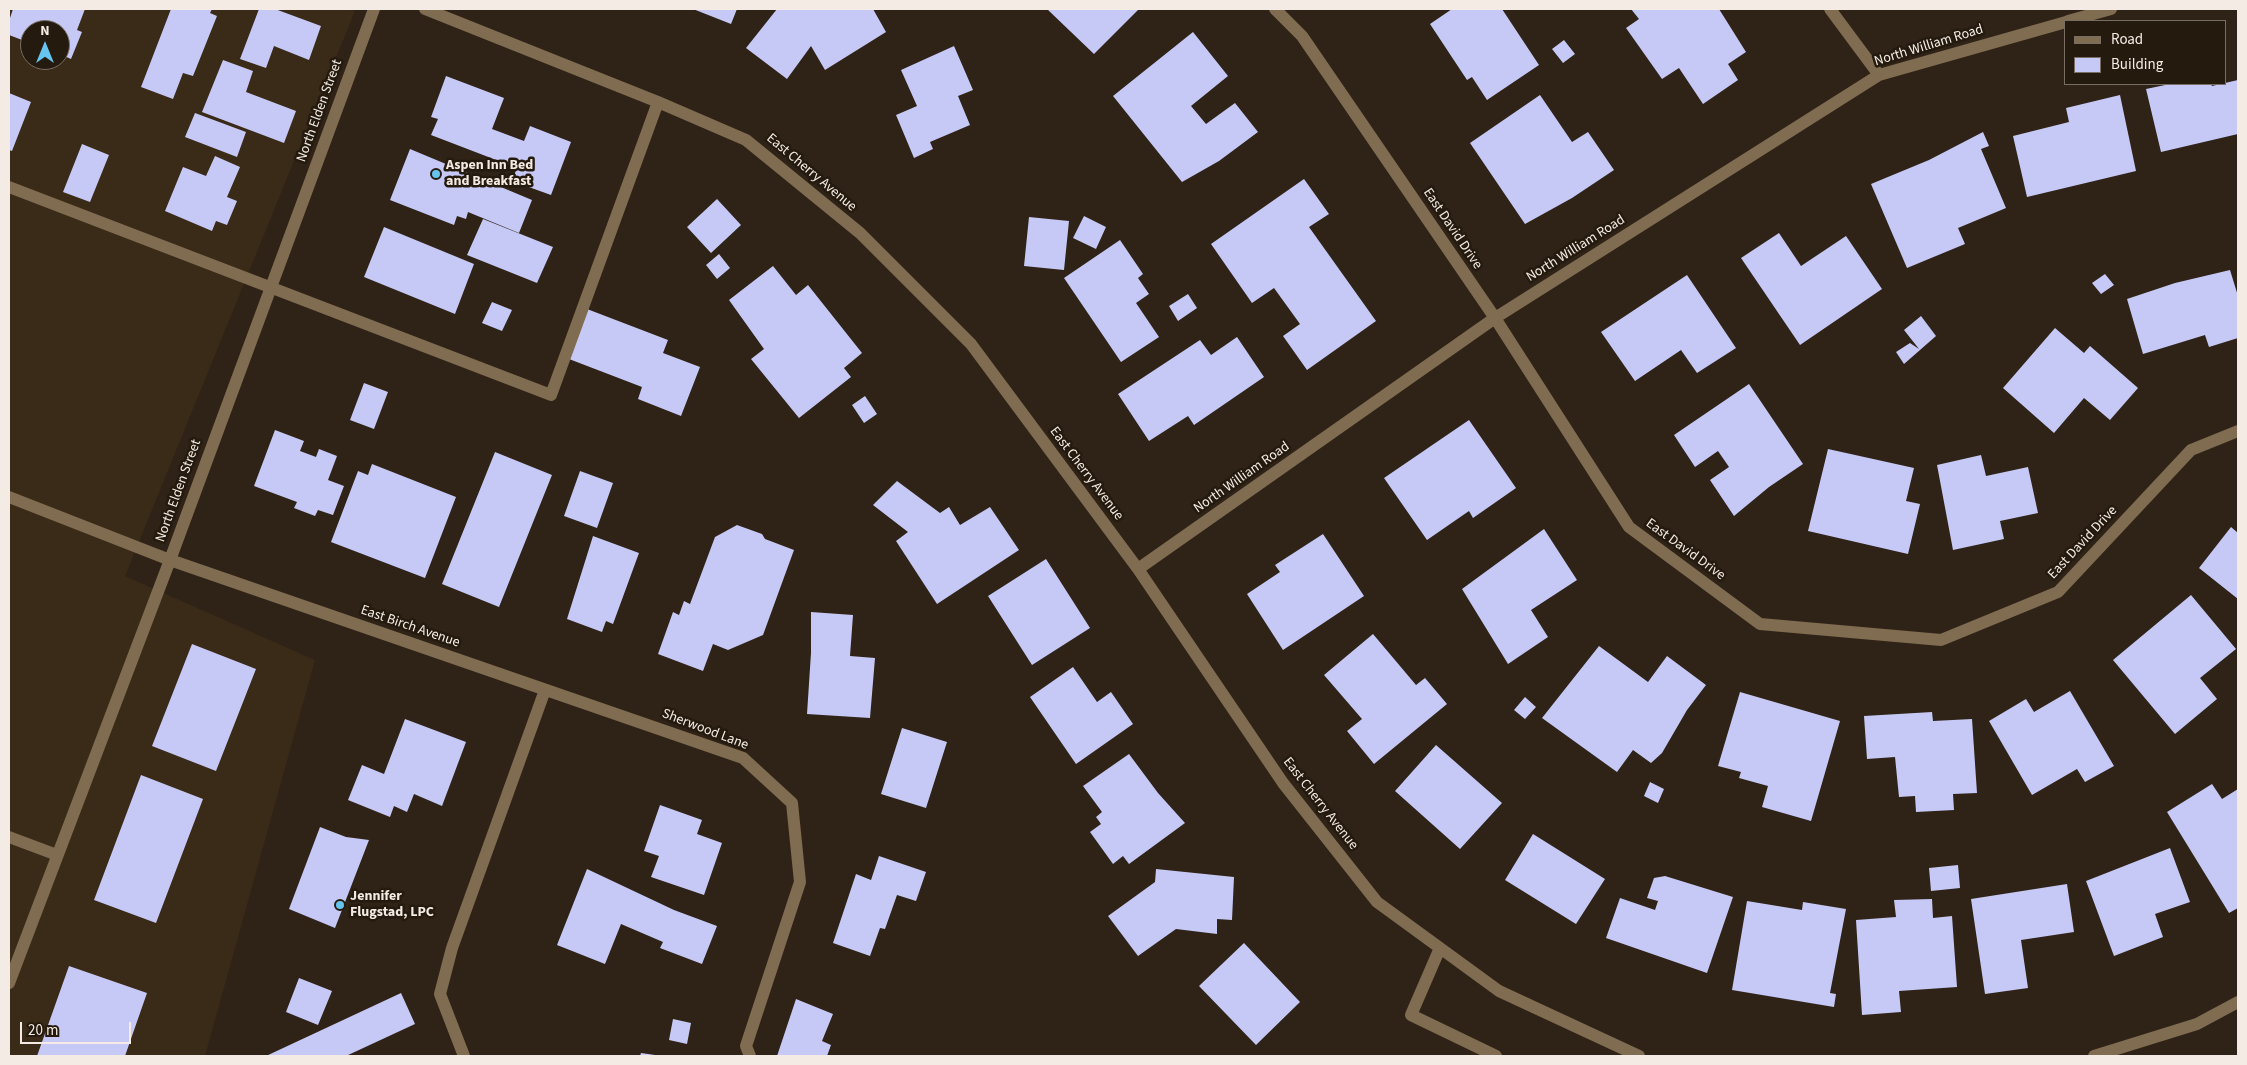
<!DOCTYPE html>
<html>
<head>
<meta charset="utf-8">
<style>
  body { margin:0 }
  #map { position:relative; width:2247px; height:1065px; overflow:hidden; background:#2f2317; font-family:"Source Sans 3",sans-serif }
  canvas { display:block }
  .frame { position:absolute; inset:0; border:10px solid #f4ece4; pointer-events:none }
  .legend { position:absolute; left:2064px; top:20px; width:162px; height:65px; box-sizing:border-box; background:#251a0e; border:1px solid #786e64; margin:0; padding:6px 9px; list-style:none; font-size:15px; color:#f4ece4 }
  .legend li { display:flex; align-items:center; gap:10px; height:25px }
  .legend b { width:25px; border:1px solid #786e64 }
  .north { position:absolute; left:20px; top:20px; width:50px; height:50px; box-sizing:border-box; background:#251a0e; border:1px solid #786e64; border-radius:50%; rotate:0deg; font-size:14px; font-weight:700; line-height:20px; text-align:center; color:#f4ece4 }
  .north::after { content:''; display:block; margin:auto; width:18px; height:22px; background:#67c4ef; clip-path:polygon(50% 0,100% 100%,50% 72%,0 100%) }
  .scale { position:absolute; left:20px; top:1022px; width:111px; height:22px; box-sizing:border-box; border:2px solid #f4ece4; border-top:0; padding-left:6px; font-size:15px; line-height:18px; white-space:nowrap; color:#f4ece4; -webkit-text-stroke:4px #251a0e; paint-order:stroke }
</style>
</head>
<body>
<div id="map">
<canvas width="2247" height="1065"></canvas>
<div class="frame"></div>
<ul class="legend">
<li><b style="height:6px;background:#806c51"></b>Road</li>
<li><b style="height:14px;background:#c6c9f6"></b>Building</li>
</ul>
<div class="north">N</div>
<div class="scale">20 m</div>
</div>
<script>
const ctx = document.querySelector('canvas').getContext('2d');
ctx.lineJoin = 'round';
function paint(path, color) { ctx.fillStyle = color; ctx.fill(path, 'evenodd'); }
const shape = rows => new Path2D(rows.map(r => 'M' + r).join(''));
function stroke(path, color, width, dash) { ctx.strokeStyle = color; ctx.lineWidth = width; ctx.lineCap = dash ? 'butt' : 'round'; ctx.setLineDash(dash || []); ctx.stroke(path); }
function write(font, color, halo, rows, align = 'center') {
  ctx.font = font + ' "Source Sans 3",sans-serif'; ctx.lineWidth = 5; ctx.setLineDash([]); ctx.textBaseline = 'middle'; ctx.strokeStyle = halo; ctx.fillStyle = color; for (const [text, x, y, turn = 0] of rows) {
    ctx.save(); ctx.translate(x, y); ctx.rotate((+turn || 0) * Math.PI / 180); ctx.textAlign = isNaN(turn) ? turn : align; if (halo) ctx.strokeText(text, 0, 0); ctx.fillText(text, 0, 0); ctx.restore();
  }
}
const built = shape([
  [9,9,348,9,355,11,125,576,315,660,205,1056,9,1056],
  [30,30,60,30,60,60,30,60]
]);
const building = shape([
  [13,9,85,9,77,30,82,32,71,59,60,54,60,30,30,30,30,43,9,35,9,21],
  [171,9,212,9,210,13,217,16,193,76,183,73,173,99,141,87],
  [259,9,275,9,321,26,309,60,274,46,266,68,240,59],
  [693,9,737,9,731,24],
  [777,9,873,9,886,32,825,70,811,46,787,79,746,48],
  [1047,9,1139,9,1094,54],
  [1452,9,1502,9,1539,65,1487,100,1472,77,1467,80,1430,24],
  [1631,9,1719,9,1746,52,1728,64,1738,80,1703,104,1679,68,1662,79,1626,28,1639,19],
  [1193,32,1228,76,1191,106,1206,124,1235,103,1258,132,1219,161,1182,182,1113,96],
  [1564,40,1575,54,1563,63,1552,49],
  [954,46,973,90,958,96,970,125,930,142,933,149,914,158,896,115,917,106,901,70],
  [223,60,253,71,246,92,296,111,284,143,202,112],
  [446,76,504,98,492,129,524,141,530,126,571,142,551,195,512,181,517,168,431,135,438,119,431,117],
  [2238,80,2238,134,2161,152,2146,89,2170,84,2211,84,2212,86],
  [9,93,31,102,12,151,9,150],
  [1540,95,1572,142,1588,132,1614,170,1572,198,1525,224,1470,143],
  [2120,95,2136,171,2027,197,2013,136,2069,122,2066,108],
  [195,113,246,132,237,157,185,137],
  [1983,132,1989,146,1981,149,2006,208,1958,228,1965,244,1907,268,1871,184,1929,160],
  [82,144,109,155,90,202,63,192],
  [410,149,532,200,519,233,468,212,466,219,457,216,454,225,390,200],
  [215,156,240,167,227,197,237,201,227,225,216,221,212,231,165,211,183,167,206,176],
  [1304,179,1329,214,1309,227,1376,321,1307,370,1283,336,1300,324,1274,288,1252,303,1211,244],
  [717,199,741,225,711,253,687,227],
  [1084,216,1106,227,1096,249,1073,238],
  [1029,217,1069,221,1064,270,1024,266],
  [483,219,553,247,537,283,467,255],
  [384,227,474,264,455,314,364,277],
  [1779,233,1801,266,1846,236,1882,289,1800,345,1741,258],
  [1120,240,1143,274,1138,278,1149,294,1136,303,1159,337,1121,362,1064,278],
  [719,254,730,268,717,279,706,265],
  [773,266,796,295,808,285,862,353,844,368,851,377,799,418,751,359,764,349,729,300],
  [2230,270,2238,296,2238,338,2209,347,2205,335,2143,354,2127,299,2175,283],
  [2105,274,2114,285,2101,294,2092,283],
  [1687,275,1736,348,1697,373,1681,350,1635,381,1601,332],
  [1188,294,1197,308,1178,321,1169,306],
  [492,302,512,310,502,331,482,323],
  [587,309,668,340,663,353,700,367,681,416,638,399,642,387,569,359],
  [1921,316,1936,336,1904,364,1896,352,1910,343,1919,349,1904,330],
  [2055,328,2084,353,2090,346,2138,388,2110,420,2084,398,2054,433,2003,388],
  [1237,337,1264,377,1194,425,1188,416,1149,441,1118,394,1200,340,1211,355],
  [364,383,388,392,374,429,350,420],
  [1749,384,1803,464,1769,487,1734,516,1710,480,1729,467,1718,451,1695,467,1674,435],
  [865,396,877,414,864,423,852,405],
  [1469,420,1516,488,1473,518,1469,511,1427,540,1384,478],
  [275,430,304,441,300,451,316,457,319,449,337,456,328,480,344,486,333,515,318,510,315,516,294,508,297,502,254,486],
  [1828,449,1914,468,1906,501,1920,504,1908,554,1808,531],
  [495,452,552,475,499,607,442,584],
  [1981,455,1986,476,2028,467,2038,513,2000,521,2004,539,1953,550,1937,465],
  [372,464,456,497,425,578,331,542,358,471,368,475],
  [580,471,613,483,597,528,564,516],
  [897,481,940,513,949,507,960,525,990,507,1019,550,937,604,896,541,908,532,873,505],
  [737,525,762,534,765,539,794,550,763,635,728,650,713,644,703,671,658,654,673,612,679,615,684,601,690,604,715,537],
  [2231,527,2238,533,2238,599,2199,568],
  [1544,529,1577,580,1531,610,1548,637,1508,664,1462,589],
  [1323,534,1364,596,1283,650,1247,594,1280,572,1275,565],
  [593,536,639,553,613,624,606,621,602,632,567,619],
  [1046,559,1090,628,1032,665,988,596],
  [2191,595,2236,649,2200,678,2217,699,2175,734,2113,660],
  [811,612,853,615,850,656,875,658,870,718,807,714,811,653],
  [1373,634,1416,685,1425,678,1447,704,1374,764,1347,731,1362,719,1324,675],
  [192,644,256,669,216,771,152,746],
  [1599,646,1648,682,1667,656,1706,685,1687,710,1662,753,1651,763,1633,750,1617,772,1542,718],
  [1073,667,1097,702,1111,692,1133,724,1076,764,1030,697],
  [2070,691,2114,766,2085,782,2077,769,2032,795,1989,721,2026,699,2034,712],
  [1740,692,1840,721,1811,821,1762,807,1768,786,1739,778,1741,772,1718,766],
  [1525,697,1536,707,1525,719,1514,710],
  [1932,712,1933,721,1972,719,1977,793,1953,794,1954,810,1916,812,1915,796,1899,797,1895,757,1867,759,1864,716],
  [405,719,466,742,442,806,414,794,407,812,394,806,390,817,348,800,362,765,384,774],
  [902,728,947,742,926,808,881,794],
  [1436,745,1502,803,1460,849,1395,791],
  [1129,754,1158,793,1185,823,1129,864,1123,856,1113,864,1090,832,1101,824,1096,817,1102,812,1083,786],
  [141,775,203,799,156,923,94,900],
  [1650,782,1664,789,1658,803,1644,796],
  [2212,784,2222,799,2238,789,2238,908,2229,913,2167,812],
  [660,805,702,820,697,834,722,843,704,895,651,877,659,856,644,851],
  [320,827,346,837,369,840,335,928,289,909],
  [1533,834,1605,879,1576,924,1505,880],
  [2170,848,2190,902,2155,914,2163,937,2114,956,2086,881],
  [879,856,926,872,916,901,897,895,885,929,880,928,870,956,833,943,856,874,871,880],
  [1958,865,1960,888,1931,891,1929,868],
  [587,869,674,910,717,926,702,964,660,948,663,942,621,924,605,964,557,945],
  [1156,869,1234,877,1232,920,1217,919,1217,934,1176,929,1138,956,1108,916,1155,882],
  [1665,876,1733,897,1707,973,1606,938,1620,898,1655,910,1658,901,1647,898,1654,878],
  [2067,884,2074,932,2021,940,2028,988,1985,994,1971,899],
  [1932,899,1933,918,1952,916,1957,987,1899,991,1901,1012,1862,1015,1856,920,1896,917,1894,900],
  [1747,901,1802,910,1803,902,1846,909,1830,993,1836,994,1834,1007,1732,990],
  [1244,943,1300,1002,1256,1045,1199,986],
  [69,966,147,993,125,1056,37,1056],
  [299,978,332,991,318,1025,286,1012],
  [401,993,415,1024,346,1056,266,1056],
  [796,999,833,1014,822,1041,831,1045,827,1056,777,1056],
  [673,1019,691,1023,687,1044,669,1040],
  [641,1053,655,1055,654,1056,640,1056]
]);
const minor = shape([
  [425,9,658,102,746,140,860,233,971,344,1138,569,1283,783,1377,902,1499,991,1639,1056],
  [1275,9,1302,36,1495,318,1629,527,1760,624,1941,640,2058,592,2191,450,2238,431],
  [1830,9,1879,75],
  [2068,21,2111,9],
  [9,187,551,395,658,102],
  [9,497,170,560,743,758,792,803,800,882,746,1046,750,1056],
  [1138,569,1495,318,1879,75,2066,22],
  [9,837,57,855],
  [1440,948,1411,1015,1496,1056],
  [9,983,170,560,374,9],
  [464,1056,440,994,452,948,545,690],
  [2094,1056,2197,1024,2238,1002]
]);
const markers = [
  [436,174,5,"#67c4ef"],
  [340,905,5,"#67c4ef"]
];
const streetNames = [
  ["North William Road",1929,46,-17],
  ["North Elden Street",320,111,-70],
  ["East Cherry Avenue",811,173,40],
  ["East David Drive",1452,229,56],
  ["North William Road",1576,249,-32],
  ["East Cherry Avenue",1086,474,53],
  ["North William Road",1242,478,-35],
  ["North Elden Street",179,491,-70],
  ["East David Drive",2083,543,-47],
  ["East David Drive",1685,550,36],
  ["East Birch Avenue",410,627,19],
  ["Sherwood Lane",705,730,21],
  ["East Cherry Avenue",1320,804,52]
];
const poiNames = [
  ["Aspen Inn Bed",446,166],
  ["and Breakfast",446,182],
  ["Jennifer",350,897],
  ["Flugstad, LPC",350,913]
];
paint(built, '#3a2a18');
paint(building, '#c6c9f6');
stroke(minor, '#806c51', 12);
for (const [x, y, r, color] of markers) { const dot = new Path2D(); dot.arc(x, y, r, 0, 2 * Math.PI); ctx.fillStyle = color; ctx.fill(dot); stroke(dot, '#251a0e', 2); }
write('14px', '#f4ece4', '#251a0e', streetNames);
write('bold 14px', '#f4ece4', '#251a0e', poiNames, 'left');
</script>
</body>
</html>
